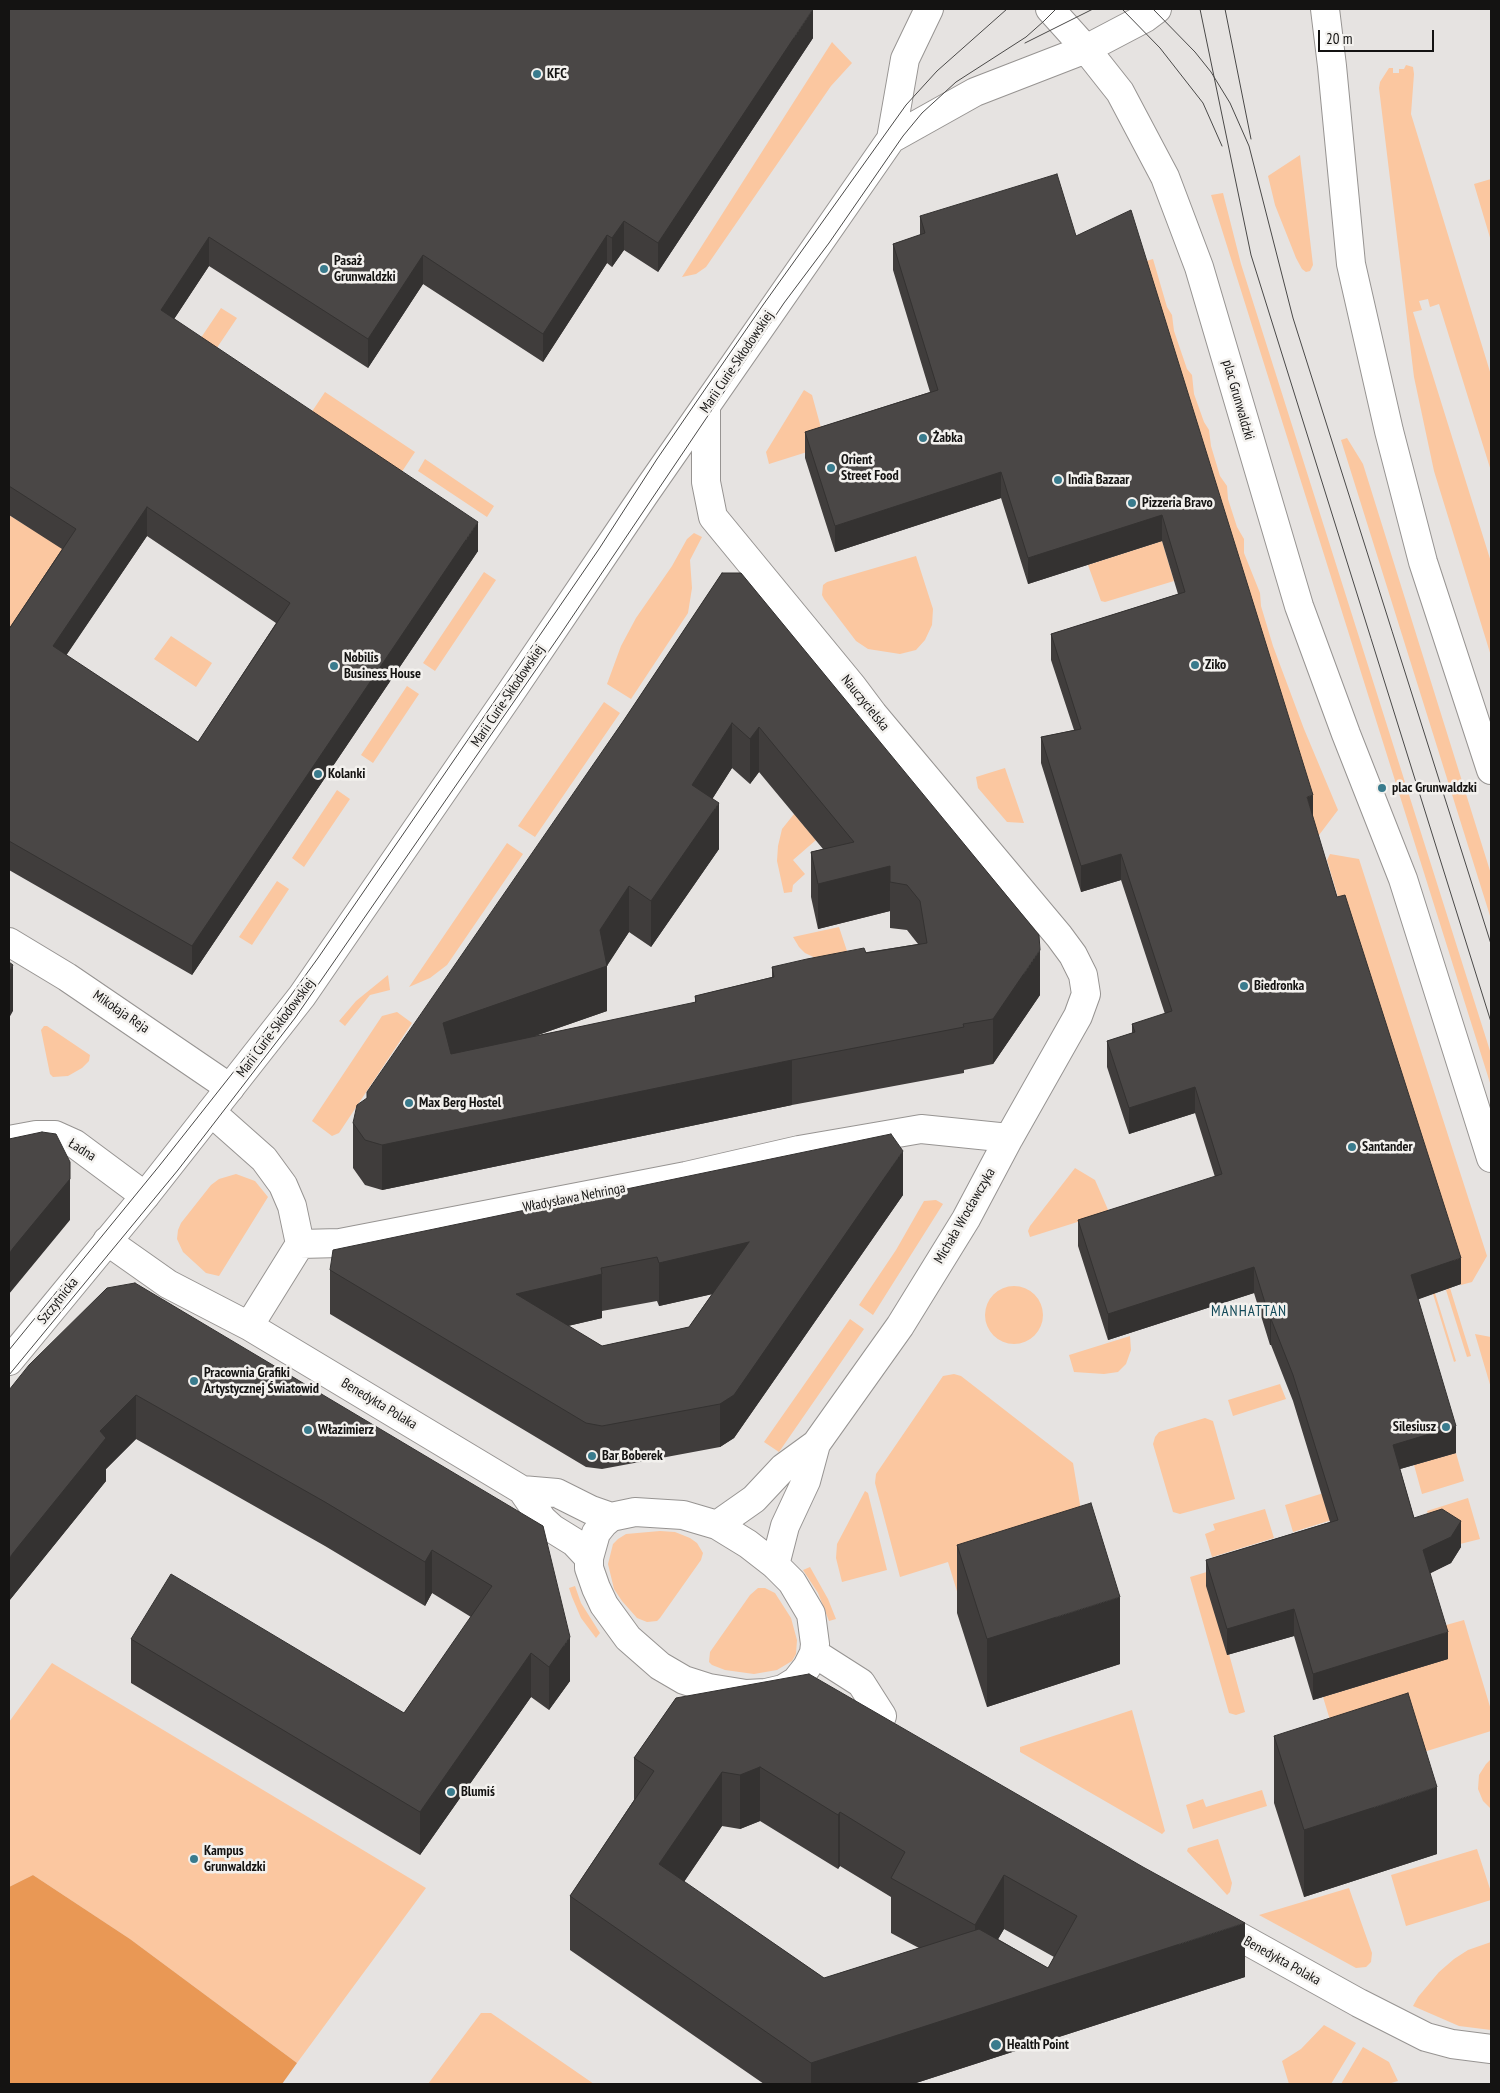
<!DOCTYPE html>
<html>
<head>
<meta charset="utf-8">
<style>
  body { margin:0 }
  #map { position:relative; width:1500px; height:2093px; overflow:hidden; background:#e6e3e1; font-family:"PT Sans Narrow",sans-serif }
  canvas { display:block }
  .frame { position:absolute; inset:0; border:10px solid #141312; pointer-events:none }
  .scale { position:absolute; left:1318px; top:30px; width:116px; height:22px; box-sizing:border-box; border:2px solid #141312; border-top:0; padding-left:6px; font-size:15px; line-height:18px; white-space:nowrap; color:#141312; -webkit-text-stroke:4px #f3f1ee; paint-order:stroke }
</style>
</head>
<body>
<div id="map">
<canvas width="1500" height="2093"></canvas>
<div class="frame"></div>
<div class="scale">20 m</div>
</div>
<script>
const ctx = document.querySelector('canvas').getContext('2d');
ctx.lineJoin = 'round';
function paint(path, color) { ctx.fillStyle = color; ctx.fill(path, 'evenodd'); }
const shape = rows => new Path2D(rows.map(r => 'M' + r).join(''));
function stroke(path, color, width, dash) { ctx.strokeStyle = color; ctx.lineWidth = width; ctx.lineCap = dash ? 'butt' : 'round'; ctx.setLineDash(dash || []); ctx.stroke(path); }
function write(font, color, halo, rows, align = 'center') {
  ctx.font = font + ' "PT Sans Narrow",sans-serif'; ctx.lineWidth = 5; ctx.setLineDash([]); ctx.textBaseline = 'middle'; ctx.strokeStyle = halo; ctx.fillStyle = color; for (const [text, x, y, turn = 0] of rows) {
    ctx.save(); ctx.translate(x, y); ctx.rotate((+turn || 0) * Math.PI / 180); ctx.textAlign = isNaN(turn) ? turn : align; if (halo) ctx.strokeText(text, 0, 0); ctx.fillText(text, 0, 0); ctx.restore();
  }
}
const green = shape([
  [832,42,852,63,831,86,706,267,696,274,682,277],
  [1406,65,1413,67,1414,74,1411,114,1491,375,1491,471,1439,304,1430,307,1428,299,1419,301,1422,310,1413,312,1491,562,1491,656,1434,471,1414,377,1379,88,1380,82,1389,68,1393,68,1393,73,1399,73,1399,69,1404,69],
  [1300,155,1313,265,1310,271,1306,272,1302,269,1296,258,1275,205,1268,176],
  [1491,179,1491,241,1474,184],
  [1223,193,1241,264,1491,1054,1491,1086,1211,195],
  [1153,259,1167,307,1172,315,1174,331,1187,369,1192,375,1194,394,1204,422,1209,430,1211,446,1220,476,1227,486,1228,499,1237,527,1244,539,1244,553,1260,593,1261,606,1273,646,1304,729,1338,810,1313,843,1139,263],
  [221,308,237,318,9,657,9,515,33,530,190,354],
  [804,390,812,395,826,446,769,464,766,452],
  [325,392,415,452,389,491,299,431],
  [1347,438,1363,464,1491,874,1491,919,1341,440],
  [425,459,494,506,487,517,418,471],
  [694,533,702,537,690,560,692,588,688,613,631,699,607,684,621,646,636,618,672,566,687,539],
  [1162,541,1174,581,1105,602,1101,601,1088,565],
  [916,556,933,609,932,625,925,640,916,650,900,654,868,649,856,641,824,599,822,595,823,585,827,582],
  [484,572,496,580,435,671,423,663],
  [171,636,212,663,196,687,154,659],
  [407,686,419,694,373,763,361,755],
  [604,702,620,713,535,837,518,826],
  [1005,768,1024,823,1007,822,978,788,976,777],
  [337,790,350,799,304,867,292,858],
  [794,814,816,840,793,860,805,874,793,885,792,892,784,893,777,861,778,846,782,829],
  [507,843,523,854,447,965,430,978,409,987],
  [1330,854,1359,859,1487,1256,1472,1282,1461,1285,1345,921,1327,860],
  [277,881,289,889,252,945,239,937],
  [839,927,849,957,822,961,805,953,799,947,793,937],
  [388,975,390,990,370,995,345,1026,339,1021,356,1001],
  [397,1012,412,1023,339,1133,332,1136,312,1121,382,1016],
  [44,1026,47,1026,90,1055,89,1061,82,1068,68,1076,53,1077,50,1074,41,1030],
  [1075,1168,1095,1180,1109,1212,1030,1237,1028,1231,1030,1226],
  [236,1174,255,1181,268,1197,219,1276,206,1273,183,1252,177,1239,178,1230,181,1223,211,1185,219,1179],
  [936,1200,943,1204,873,1315,859,1305,896,1250,924,1201],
  '985 1315a29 29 0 1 1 58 0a29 29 0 1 1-58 0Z',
  [1450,1288,1471,1356,1467,1357,1446,1290],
  [1435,1293,1456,1361,1454,1362,1433,1294],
  [850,1319,864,1329,779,1452,764,1442],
  [1475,1334,1491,1337,1491,1388],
  [1130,1336,1131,1350,1126,1364,1118,1372,1104,1374,1074,1372,1069,1355],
  [954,1374,961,1376,1073,1463,1087,1546,963,1611,948,1562,900,1577,875,1483,876,1474,943,1376],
  [1280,1384,1286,1399,1233,1416,1228,1400],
  [1205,1418,1213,1421,1235,1499,1180,1514,1173,1512,1153,1444,1155,1437,1159,1432],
  [1456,1453,1464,1481,1422,1494,1414,1465],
  [1388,1473,1396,1500,1293,1532,1285,1505],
  [865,1491,868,1493,887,1570,842,1582,836,1558,837,1544],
  [1468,1498,1480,1539,1456,1545,1435,1538,1427,1511],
  [1265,1509,1274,1538,1212,1557,1205,1534,1215,1530,1213,1524],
  [1367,1524,1227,1655,1229,1654,1245,1712,1236,1715,1229,1713,1190,1577],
  [660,1531,675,1532,690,1538,697,1543,703,1553,701,1560,660,1618,657,1621,647,1622,637,1618,622,1601,614,1589,608,1564,613,1544,618,1539,626,1534],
  [810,1567,828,1599,836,1619,829,1621,818,1593,803,1570],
  [575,1586,581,1603,600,1633,596,1638,581,1618,572,1597,569,1588],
  [758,1588,765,1588,775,1593,791,1618,797,1640,796,1654,792,1661,777,1670,754,1674,725,1670,712,1665,709,1662,710,1652,750,1595],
  [1464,1620,1491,1710,1491,1731,1347,1776,1323,1697,1447,1659,1439,1627],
  [52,1663,426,1888,297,2063,130,1939,33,1875,9,1887,9,1722],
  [1132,1710,1165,1831,1162,1834,1020,1752,1020,1747],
  [1491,1759,1491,1809,1483,1801,1478,1789,1479,1775,1486,1764],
  [1262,1790,1267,1806,1193,1829,1186,1805,1203,1799,1206,1807],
  [1218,1839,1232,1883,1230,1892,1227,1895,1187,1851,1188,1848],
  [1477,1849,1491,1892,1491,1900,1406,1926,1391,1875],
  [1349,1888,1372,1953,1371,1962,1366,1967,1356,1968,1259,1915],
  [1491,1942,1491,2030,1459,2026,1413,2006,1418,1997,1439,1972,1454,1959,1468,1950],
  [481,2013,491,2013,594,2084,428,2084],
  [1324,2025,1356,2043,1331,2084,1289,2084,1282,2061,1301,2049],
  [1363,2047,1389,2062,1398,2081,1388,2084,1341,2084]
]);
const forest = shape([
  [33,1875,130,1939,297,2063,282,2084,9,2084,9,1887]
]);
const street = shape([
  [706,409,706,482,713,517,852,686,873,714,1059,936,1073,955,1083,975,1086,994,1078,1016,1009,1138,966,1219,900,1326,816,1444,783,1468,754,1499,717,1525],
  [9,942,67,977,230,1088],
  [211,1112,264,1159,283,1185,292,1206,300,1244],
  [9,1140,36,1135,55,1135,75,1144,145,1196],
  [107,1241,168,1284,249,1326,522,1490,542,1519,553,1529,574,1542,589,1558],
  [300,1244,340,1243,686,1176,799,1150,921,1129,1009,1138],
  [249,1326,300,1244],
  [522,1490,557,1493,591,1510,611,1517],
  [635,1512,683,1515,717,1525,748,1544,775,1565,792,1582,811,1614,815,1644,814,1653,807,1667,796,1681,783,1689,766,1693,746,1694,709,1688,684,1680,660,1666,628,1638,604,1605,596,1588,589,1568,589,1558,596,1533,604,1523,611,1517,635,1512],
  [775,1565,785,1526,806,1481,816,1444],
  [814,1653,861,1683,882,1716],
  [1213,1922,1359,2003,1426,2037,1452,2044,1491,2049]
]);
const secondary = shape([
  [1050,9,1086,49,1120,92,1165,177,1199,267,1299,606,1346,734,1403,879,1491,1158],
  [1325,9,1332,66,1351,264,1389,431,1423,562,1491,770],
  [891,139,905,59,929,9],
  [9,1361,145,1196,302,996,511,692,644,495,891,139,975,92,1086,49,1145,18,1157,9]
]);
const tram = shape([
  [1122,9,1160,48,1203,103,1222,146],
  [1153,9,1195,52,1211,72,1230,103,1249,146,1293,318,1491,944],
  [1200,9,1251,255,1491,1022],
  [1225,9,1251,139],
  [1025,43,1093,9],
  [9,1350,160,1165,254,1046,318,958,599,549,657,459,763,305,906,105,937,71,1007,9],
  [9,1375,178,1170,295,1018,560,635,784,303,829,243,903,136,922,113,956,82,1026,37,1044,21,1056,9]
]);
const wall = shape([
  [9,9,813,38,658,272,624,250,612,267,607,263,543,362,423,284,368,368,209,266,174,319,478,551,192,975,9,870,9,629,62,549,9,515],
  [147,536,276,623,198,742,66,655],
  [920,216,1076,236,1313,820,1337,897,1461,1284,1418,1299,1456,1453,1400,1469,1414,1518,1461,1547,1451,1563,1430,1573,1448,1659,1313,1700,1294,1636,1227,1655,1206,1586,1206,1560,1330,1522,1293,1401,1271,1345,1270,1345,1254,1293,1108,1340,1078,1246,1078,1220,1215,1177,1195,1113,1129,1134,1107,1067,1107,1041,1132,1033,1132,1024,1165,1014,1121,880,1081,892,1041,763,1041,737,1074,730,1051,660,1051,634,1178,594,1162,541,1028,584,1001,498,835,552,805,458,805,432,930,392,893,270,893,244,920,235],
  [722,573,1040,995,993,1064,964,1070,964,1073,792,1105,382,1190,365,1185,353,1168,353,1123,367,1098,624,720],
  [732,768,750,784,759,772,823,849,811,852,811,897,818,929,890,911,890,928,907,930,918,944,772,967,772,977,695,996,695,1003,535,1036,607,1011,607,965,629,932,651,947,719,849,712,799],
  [903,1195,734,1438,720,1447,602,1469,586,1467,330,1314,330,1270],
  [712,1294,689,1327,602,1346,568,1326,602,1318,602,1311,657,1301,659,1306],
  [107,1288,543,1526,570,1681,549,1710,531,1697,420,1855,131,1683,131,1639,404,1713,471,1617,432,1593,425,1606,325,1546,136,1439,106,1469,106,1481,9,1601],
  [957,1545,1120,1664,987,1707,957,1613],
  [676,1698,1245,1977,913,2084,764,2084,570,1950,570,1896,634,1800,634,1758],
  [760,1821,838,1869,840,1866,891,1897,891,1933,919,1948,824,1978,684,1882,722,1826,740,1829],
  [1004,1929,1054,1957,1048,1968,998,1939],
  [1274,1736,1437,1854,1304,1897,1274,1803]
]);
const shadedWall = shape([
  [813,9,813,38,658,272,658,243],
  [624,221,624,250,612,267,612,238],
  [607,235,607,263,543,362,543,334],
  [209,237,209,266,161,339,161,310],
  [423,255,423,284,368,368,368,339],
  [1001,472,1001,498,835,552,835,526],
  [147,507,147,536,53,675,53,646],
  [1162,515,1162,541,1028,584,1028,558],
  [478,522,478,551,192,975,192,946],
  [732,723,732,768,692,831,692,785],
  [759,727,759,772,750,784,750,739],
  [1313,795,1313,821,1307,797],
  [719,803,719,849,651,947,651,901],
  [1121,854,1121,880,1081,892,1081,866],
  [890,866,890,911,818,929,818,884],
  [629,886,629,932,607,966,607,1011,443,1068,443,1023,600,930],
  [1040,950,1040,995,993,1064,993,1019],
  [13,965,13,1011,9,1018,9,972],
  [792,1060,792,1105,382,1190,382,1145],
  [1195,1087,1195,1113,1129,1134,1129,1108],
  [903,1151,903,1195,734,1438,720,1447,720,1404],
  [70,1162,70,1220,9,1294,9,1253],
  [749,1242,749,1286,659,1306,659,1263],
  [1461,1258,1461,1284,1411,1302,1411,1275],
  [1254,1267,1254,1293,1108,1340,1108,1314],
  [602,1274,602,1318,516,1338,516,1294],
  [1270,1319,1271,1319,1271,1345,1270,1345],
  [136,1395,136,1439,106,1469,106,1481,9,1601,9,1558,100,1431],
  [1456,1426,1456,1453,1393,1471,1393,1445],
  [1461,1521,1461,1547,1451,1563,1423,1577,1423,1550],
  [432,1550,432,1593,425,1606,425,1562],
  [1120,1597,1120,1664,987,1707,987,1639],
  [1294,1609,1294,1636,1227,1655,1227,1629],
  [1448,1632,1448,1659,1313,1700,1313,1674],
  [570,1637,570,1681,549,1710,549,1667],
  [531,1653,531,1697,420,1855,420,1812],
  [760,1767,760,1821,740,1829,740,1775],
  [722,1772,722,1826,659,1918,659,1864],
  [1437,1787,1437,1854,1304,1897,1304,1830],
  [840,1812,840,1866,838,1869,838,1815],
  [1004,1875,1004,1929,975,1979,975,1925],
  [1245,1923,1245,1977,913,2084,811,2084,811,2063]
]);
const building = shape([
  [9,9,813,9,658,243,624,221,612,238,607,235,543,334,423,255,368,339,209,237,161,310,478,522,192,946,9,841,9,629,76,529,9,486,9,9],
  [147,507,290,603,198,742,53,646,147,507],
  [1057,174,1076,236,1131,210,1313,795,1307,797,1337,897,1345,895,1461,1258,1411,1275,1456,1426,1393,1445,1414,1518,1442,1509,1461,1521,1451,1537,1423,1550,1448,1632,1313,1674,1294,1609,1227,1629,1206,1560,1338,1520,1293,1375,1271,1319,1270,1319,1254,1267,1108,1314,1078,1220,1222,1174,1195,1087,1129,1108,1107,1041,1135,1032,1132,1024,1172,1011,1121,854,1081,866,1041,737,1081,729,1051,634,1185,592,1162,515,1028,558,1001,472,835,526,805,432,938,390,893,244,925,233,920,216,1057,174],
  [722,573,741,573,1039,935,1040,950,993,1019,963,1024,964,1027,792,1060,382,1145,365,1140,353,1123,357,1105,367,1098,367,1092,624,720,722,573],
  [732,723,750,739,759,727,854,842,811,852,818,884,890,866,890,882,907,885,920,901,927,943,866,953,864,948,807,959,772,967,774,977,695,996,696,1002,451,1054,443,1023,607,966,600,930,629,886,651,901,719,803,692,785,732,723],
  [9,962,13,965,9,972,9,962],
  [42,1132,56,1134,70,1162,70,1179,9,1253,9,1139,42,1132],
  [891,1134,903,1151,734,1395,720,1404,602,1426,586,1423,330,1270,333,1250,891,1134],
  [749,1242,689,1327,602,1346,516,1294,602,1274,601,1268,657,1257,659,1263,749,1242],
  [135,1283,543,1526,570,1637,549,1667,531,1653,420,1812,131,1639,171,1574,404,1713,492,1586,432,1550,425,1562,325,1502,136,1395,100,1431,106,1438,9,1558,9,1390,29,1365,107,1288,135,1283],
  [1091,1503,1120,1597,987,1639,957,1545,1091,1503],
  [809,1674,1143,1867,1245,1923,811,2063,570,1896,654,1771,634,1758,676,1698,809,1674],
  [760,1767,838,1815,840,1812,905,1852,891,1878,975,1925,1004,1875,1077,1916,1048,1968,979,1929,824,1978,659,1864,722,1772,740,1775,760,1767],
  [1408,1693,1437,1787,1304,1830,1274,1736,1408,1693]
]);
const markers = [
  [537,74,5,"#397b8d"],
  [324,269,5,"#397b8d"],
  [923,438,5,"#397b8d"],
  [831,468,5,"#397b8d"],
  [1058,480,5,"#397b8d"],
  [1132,503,5,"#397b8d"],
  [1195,665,5,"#397b8d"],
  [334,666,5,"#397b8d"],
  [318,774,5,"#397b8d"],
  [1382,788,5,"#397b8d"],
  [1244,986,5,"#397b8d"],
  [409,1103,5,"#397b8d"],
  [1352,1147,5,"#397b8d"],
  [194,1381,5,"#397b8d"],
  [1446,1427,5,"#397b8d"],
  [308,1430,5,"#397b8d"],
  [592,1456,5,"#397b8d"],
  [451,1792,5,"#397b8d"],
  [194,1859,5,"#397b8d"],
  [996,2045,6,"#397b8d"]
];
const poiNames = [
  ["KFC",547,74],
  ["Pasaż",334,261],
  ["Grunwaldzki",334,277],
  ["Żabka",933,438],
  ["Orient",841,460],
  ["Street Food",841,476],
  ["India Bazaar",1068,480],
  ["Pizzeria Bravo",1142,503],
  ["Nobilis",344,658],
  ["Business House",344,674],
  ["Ziko",1205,665],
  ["Kolanki",328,774],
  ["plac Grunwaldzki",1392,788],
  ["Biedronka",1254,986],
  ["Max Berg Hostel",419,1103],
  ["Santander",1362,1147],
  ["Pracownia Grafiki",204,1373],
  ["Artystycznej Światowid",204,1389],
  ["Silesiusz",1436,1427,"right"],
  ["Włazimierz",318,1430],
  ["Bar Boberek",602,1456],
  ["Blumiś",461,1792],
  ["Kampus",204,1851],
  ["Grunwaldzki",204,1867],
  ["Health Point",1007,2045]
];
const streetNames = [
  ["Marii Curie-Skłodowskiej",737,362,-56],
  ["plac Grunwaldzki",1238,400,74],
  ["Marii Curie-Skłodowskiej",508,696,-56],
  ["Nauczycielska",865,703,51],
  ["Mikołaja Reja",121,1012,34],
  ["Marii Curie-Skłodowskiej",276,1028,-53],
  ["Ładna",82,1150,32],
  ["Władysława Nehringa",574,1198,-11],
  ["Michała Wrocławczyka",965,1216,-60],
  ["Szczytnicka",58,1301,-51],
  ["Benedykta Polaka",379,1404,31],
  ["Benedykta Polaka",1282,1961,29]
];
const neighbourhoodNames = [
  ["MANHATTAN",1249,1312]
];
paint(green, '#fbc7a0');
paint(forest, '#e99855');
stroke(street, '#979492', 30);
stroke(secondary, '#979492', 30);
stroke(street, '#fff', 28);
stroke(secondary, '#fff', 28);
stroke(tram, '#4a4948', 1);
paint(wall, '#403d3c');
paint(shadedWall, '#343231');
paint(building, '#4a4746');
stroke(building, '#343231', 1);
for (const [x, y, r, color] of markers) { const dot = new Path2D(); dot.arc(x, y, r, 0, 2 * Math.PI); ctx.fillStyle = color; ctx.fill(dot); stroke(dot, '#f3f1ee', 2); }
write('bold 14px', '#141312', '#f3f1ee', poiNames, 'left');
write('14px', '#141312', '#f3f1ee', streetNames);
ctx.letterSpacing = '1px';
write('15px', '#124958', '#f3f1ee', neighbourhoodNames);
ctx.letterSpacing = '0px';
</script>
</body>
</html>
